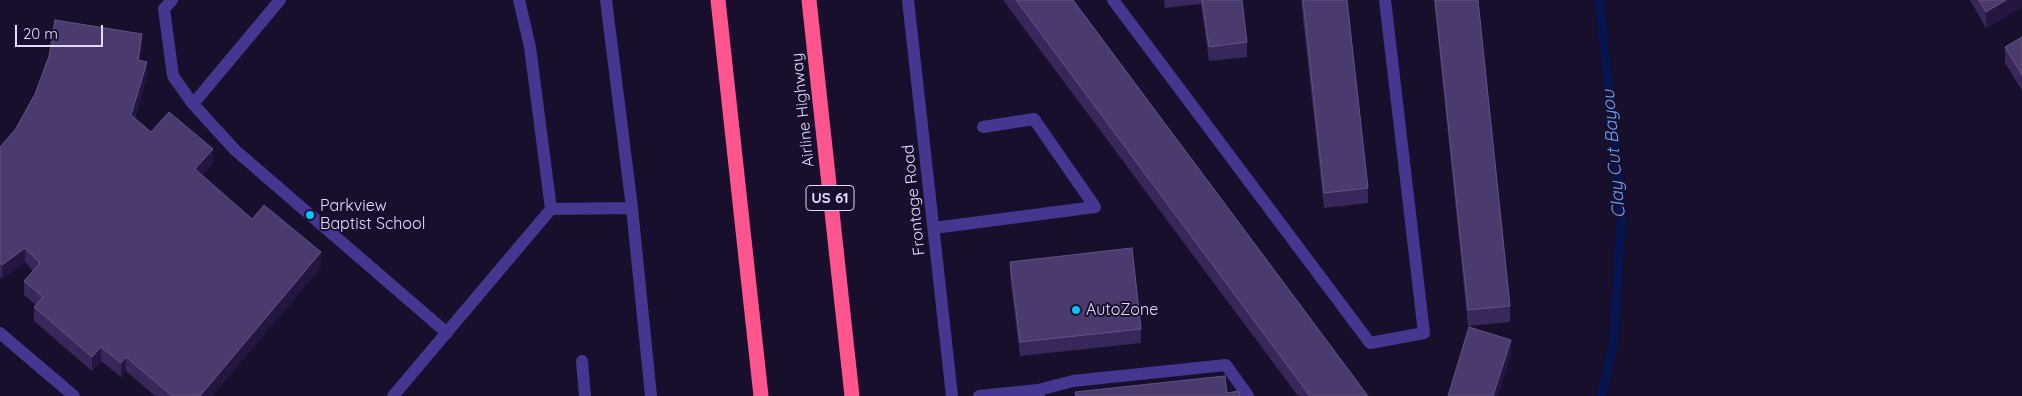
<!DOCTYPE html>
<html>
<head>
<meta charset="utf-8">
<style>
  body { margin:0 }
  #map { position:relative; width:2022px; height:396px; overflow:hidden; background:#180f2d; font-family:Quicksand,sans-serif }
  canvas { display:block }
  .scale { position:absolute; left:15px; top:25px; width:88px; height:22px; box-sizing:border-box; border:2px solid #e4daff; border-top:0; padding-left:6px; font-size:15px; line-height:18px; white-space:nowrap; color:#e4daff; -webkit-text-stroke:4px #180f2d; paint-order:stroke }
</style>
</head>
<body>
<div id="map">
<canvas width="2022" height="396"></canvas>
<div class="scale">20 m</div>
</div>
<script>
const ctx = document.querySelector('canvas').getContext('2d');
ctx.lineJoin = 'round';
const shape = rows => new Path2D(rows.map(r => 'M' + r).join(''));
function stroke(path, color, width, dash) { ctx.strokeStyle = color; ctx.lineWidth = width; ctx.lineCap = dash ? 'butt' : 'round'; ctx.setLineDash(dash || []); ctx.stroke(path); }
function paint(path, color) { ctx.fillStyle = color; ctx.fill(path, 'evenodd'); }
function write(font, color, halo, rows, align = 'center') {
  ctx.font = font + ' Quicksand,sans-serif'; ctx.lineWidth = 4; ctx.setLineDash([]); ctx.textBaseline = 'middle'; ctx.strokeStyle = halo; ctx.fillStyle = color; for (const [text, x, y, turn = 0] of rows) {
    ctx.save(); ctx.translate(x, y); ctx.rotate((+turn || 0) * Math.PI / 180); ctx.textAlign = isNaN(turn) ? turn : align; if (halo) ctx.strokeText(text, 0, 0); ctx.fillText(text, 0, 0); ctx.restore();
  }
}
const stream = shape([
  [1599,0,1622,206,1613,348,1601,396]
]);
const minor = shape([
  [172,0,164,9,173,76,193,104,235,150,447,333],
  [606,0,632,208,651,396],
  [908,0,952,396],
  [1113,0,1370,343,1424,333,1385,0],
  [193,104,280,0],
  [551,209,632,208],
  [934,228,1095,207,1034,119,983,127],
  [0,333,74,396],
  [582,361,585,396],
  [1038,390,1073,381,1226,365,1248,396],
  [393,396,551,209,530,47,519,0],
  [979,396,1038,390,1039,396]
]);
const highway = shape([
  [718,0,761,396],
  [809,0,852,396]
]);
const wall = shape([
  [1003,0,1073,0,1368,396,1298,396],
  [1164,0,1242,0,1247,42,1247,57,1209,61,1201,4,1165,8],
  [1301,0,1347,0,1368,188,1368,203,1324,208],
  [1434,0,1478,0,1510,306,1510,322,1468,326],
  [1970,0,2022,0,2022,7,1986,28],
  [2022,37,2022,91,2005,63,2005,47],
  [142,48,140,60,147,76,135,118,151,132,213,163,202,175,252,219,321,267,212,396,155,396,126,371,121,377,101,361,92,371,34,321,34,307,36,305,24,295,24,281,33,271,25,262,2,279,0,277,0,147,15,130,35,94],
  [1010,262,1141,329,1141,343,1020,356,1010,276]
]);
const shadedWall = shape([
  [2006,0,2022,0,2022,7,1986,28,1986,12],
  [142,34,142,48,138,74,138,60],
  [147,62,147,76,131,129,131,115],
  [213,149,213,163,195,184,195,169],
  [25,248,25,262,2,279,2,265],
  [321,252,321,267,212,396,200,396],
  [1511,340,1511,355,1498,396,1493,396],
  [101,347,101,361,92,371,92,357],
  [126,357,126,371,121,377,121,363]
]);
const building = shape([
  [1016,0,1073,0,1368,396,1310,396,1016,0],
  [1202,0,1242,0,1247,42,1209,47,1202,0],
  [1303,0,1347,0,1368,188,1324,193,1303,0],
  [1435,0,1478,0,1510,306,1468,310,1435,0],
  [1979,0,2006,0,1986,12,1979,0],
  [55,20,142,34,138,60,147,62,131,115,151,132,169,112,213,149,195,169,252,219,264,205,321,252,200,396,172,396,126,357,121,363,101,347,92,357,34,307,43,297,24,281,40,263,25,248,2,265,0,263,0,147,15,130,35,94,49,56,55,20],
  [2022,37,2022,75,2005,47,2022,37],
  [1132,248,1141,329,1020,342,1010,262,1132,248],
  [1469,327,1511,340,1493,396,1448,396,1469,327],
  [1225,376,1227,393,1239,391,1240,396,1076,396,1075,392,1225,376]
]);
const markers = [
  [310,215,5,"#06c2ff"],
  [1076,310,5,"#06c2ff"]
];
const shields = [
  [830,198,48]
];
const shieldNames = [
  ["US 61",830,198]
];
const streetNames = [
  ["Airline Highway",803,110,-96],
  ["Frontage Road",914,200,-96]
];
const poiNames = [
  ["Parkview",320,206],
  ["Baptist School",320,224],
  ["AutoZone",1086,310]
];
const waterNames = [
  ["Clay Cut Bayou",1614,154,-95]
];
stroke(stream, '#06154f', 9);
stroke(minor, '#463690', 12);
stroke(highway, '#ff558e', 15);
paint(wall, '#39275b');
paint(shadedWall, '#241541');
paint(building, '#4b3a6d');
stroke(building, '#635384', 1);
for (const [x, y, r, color] of markers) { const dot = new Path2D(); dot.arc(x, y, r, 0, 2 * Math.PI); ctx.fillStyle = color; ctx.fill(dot); stroke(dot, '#180f2d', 2); }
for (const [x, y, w] of shields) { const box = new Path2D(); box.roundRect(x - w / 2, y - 12.5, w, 25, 4); ctx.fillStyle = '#180f2d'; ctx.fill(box); stroke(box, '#e4daff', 1); }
write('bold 15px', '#e4daff', null, shieldNames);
write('16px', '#e4daff', '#180f2d', streetNames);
write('16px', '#e4daff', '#180f2d', poiNames, 'left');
write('italic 18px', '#68a3ff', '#180f2d', waterNames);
</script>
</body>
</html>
